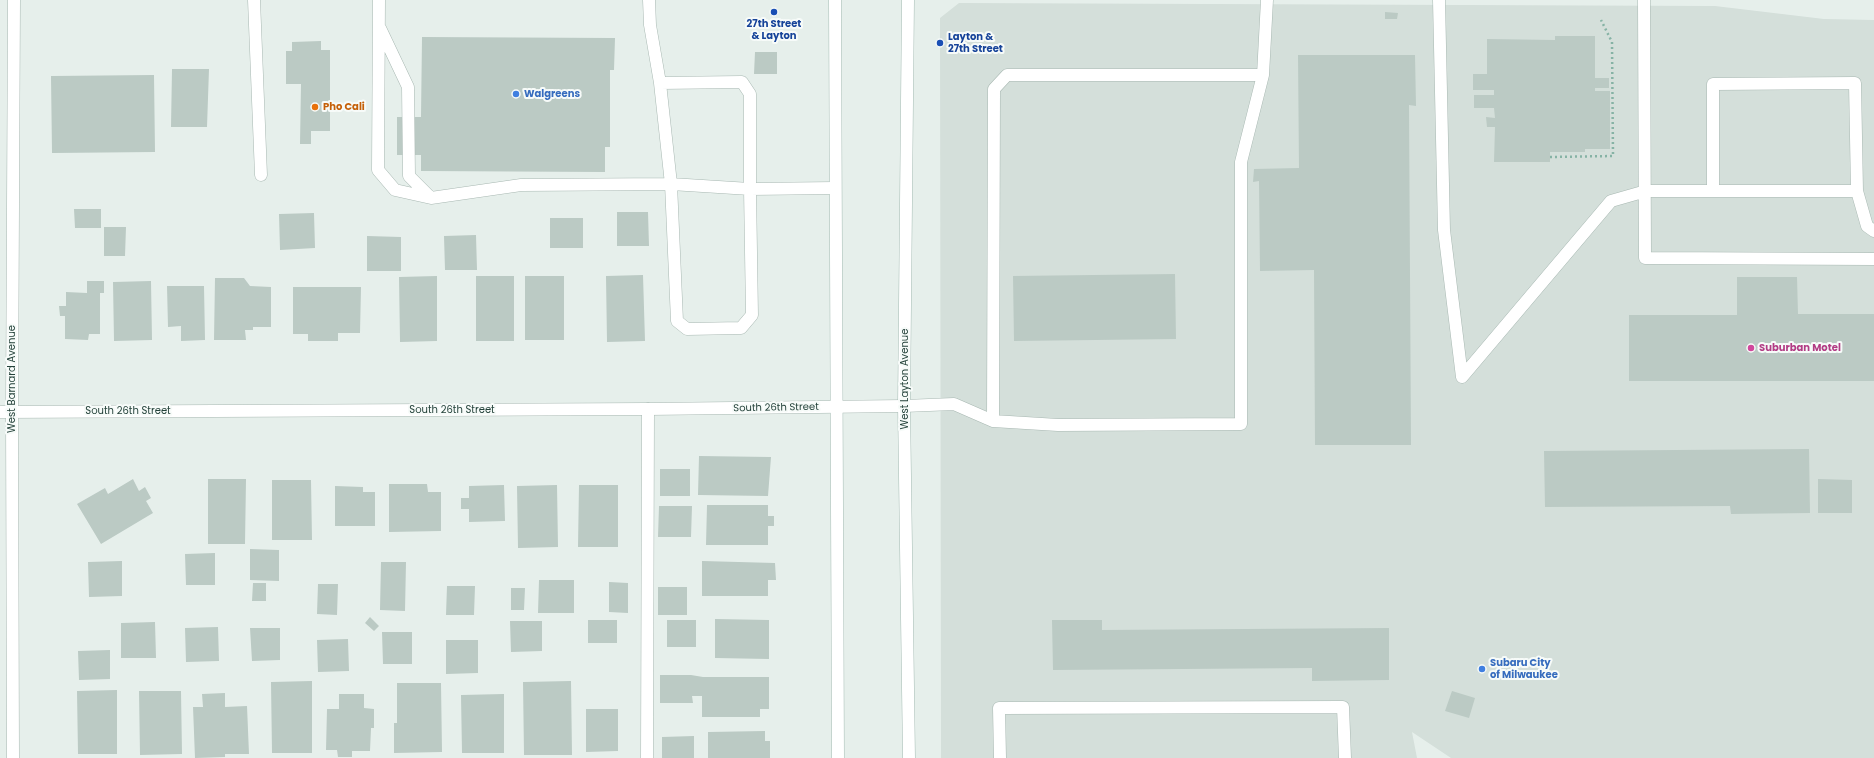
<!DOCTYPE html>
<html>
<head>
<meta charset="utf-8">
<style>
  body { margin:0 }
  canvas { display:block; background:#e6efeb }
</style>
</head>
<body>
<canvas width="1874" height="758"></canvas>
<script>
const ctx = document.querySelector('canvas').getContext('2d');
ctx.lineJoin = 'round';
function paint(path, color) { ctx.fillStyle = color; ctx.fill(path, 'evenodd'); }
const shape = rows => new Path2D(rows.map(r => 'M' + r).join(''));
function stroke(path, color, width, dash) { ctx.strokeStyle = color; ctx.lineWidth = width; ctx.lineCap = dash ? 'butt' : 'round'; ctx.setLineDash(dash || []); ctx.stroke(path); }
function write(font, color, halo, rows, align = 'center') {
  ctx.font = font + ' Poppins,sans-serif'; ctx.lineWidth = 4; ctx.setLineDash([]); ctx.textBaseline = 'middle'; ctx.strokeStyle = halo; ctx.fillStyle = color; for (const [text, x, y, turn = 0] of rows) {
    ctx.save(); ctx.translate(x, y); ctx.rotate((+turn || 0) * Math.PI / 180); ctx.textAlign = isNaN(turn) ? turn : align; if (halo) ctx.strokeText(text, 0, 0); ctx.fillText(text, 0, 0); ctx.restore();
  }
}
const built = shape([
  [959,3,1715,6,1824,19,1874,20,1874,758,1451,758,1412,732,1417,758,941,758,940,18]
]);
const building = shape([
  [1385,12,1398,13,1397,19,1385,19],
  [1555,36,1595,36,1595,78,1609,78,1609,88,1595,88,1595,91,1610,91,1610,149,1585,149,1585,152,1550,152,1550,162,1494,162,1495,127,1487,127,1486,117,1495,118,1494,108,1474,108,1474,95,1494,95,1494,90,1473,90,1473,74,1487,74,1487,39,1555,40],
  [422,37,615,38,614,70,610,70,610,147,605,147,605,172,421,171,421,155,397,155,397,117,421,117],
  [321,41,321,50,330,50,330,131,311,131,311,144,300,144,301,84,286,84,286,51,292,51,292,42],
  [755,52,777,52,777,74,754,74],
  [1298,55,1415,55,1416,106,1409,105,1411,445,1315,445,1314,270,1260,271,1259,181,1253,182,1254,169,1299,168],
  [172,69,209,69,207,127,171,127],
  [154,75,155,152,52,153,51,76],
  [74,209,101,209,101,228,75,228],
  [617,212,648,212,649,246,617,246],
  [314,213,315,248,280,250,279,214],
  [550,218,583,218,583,248,550,248],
  [104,227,126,227,125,256,104,256],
  [476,235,477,270,445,270,444,236],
  [367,236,401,237,401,271,367,271],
  [1175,274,1176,339,1014,341,1013,276],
  [643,275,645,341,607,342,606,276],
  [437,276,437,341,400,342,399,277],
  [476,276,514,276,514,341,476,341],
  [525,276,564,276,564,340,525,340],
  [1737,277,1797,277,1798,314,1874,314,1874,381,1629,381,1629,315,1737,315],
  [215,278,244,278,250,286,271,287,271,327,253,327,253,330,245,330,246,340,214,340],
  [87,281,104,281,104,293,100,293,100,334,89,334,88,340,65,339,65,316,60,316,59,306,66,306,66,292,87,293],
  [151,281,152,340,114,341,113,282],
  [167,286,204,286,205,340,181,341,181,326,168,327],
  [293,287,361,287,360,333,338,333,338,341,308,341,308,334,293,334],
  [1809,449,1810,513,1731,514,1730,506,1545,507,1544,451],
  [699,456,771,457,768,496,698,495],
  [660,469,690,469,690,496,660,496],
  [133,479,139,491,145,487,151,498,146,501,153,513,101,544,77,504,105,488,108,494],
  [208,479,246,479,245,544,208,544],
  [1818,479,1852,480,1852,513,1818,513],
  [272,480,311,480,312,540,272,540],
  [389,484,427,484,428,492,441,492,441,531,389,532],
  [504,485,505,521,469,522,469,509,461,509,461,498,469,498,469,486],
  [557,485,558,547,518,548,517,486],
  [579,485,618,485,618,547,578,547],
  [335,486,363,487,363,492,375,492,375,526,335,526],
  [707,505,768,505,768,516,774,516,774,526,768,526,768,545,706,545],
  [659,506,692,506,691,537,658,537],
  [250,549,279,550,279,581,250,580],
  [215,553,215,585,186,585,185,554],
  [122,561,122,596,89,597,88,562],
  [702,561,775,563,776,580,768,580,768,596,702,596],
  [381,562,406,562,405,611,380,610],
  [539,580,574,580,574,613,538,613],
  [609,582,628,583,628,613,609,612],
  [253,583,266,583,266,601,252,601],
  [318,584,338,584,337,615,317,614],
  [447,586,475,586,474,615,446,615],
  [658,587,687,587,687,615,658,615],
  [511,588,525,588,524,610,511,610],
  [370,617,379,626,374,631,365,623],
  [715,619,769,620,769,659,715,658],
  [588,620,617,620,617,643,588,643],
  [667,620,696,620,696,647,667,647],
  [1052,620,1102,620,1102,630,1389,628,1389,680,1312,681,1312,668,1053,670],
  [510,621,542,621,542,651,511,652],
  [155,622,156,658,121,658,121,623],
  [218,627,219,661,186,662,185,628],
  [250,628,280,628,280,660,252,661],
  [382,632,412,632,412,664,383,664],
  [348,639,349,671,318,672,317,640],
  [446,640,478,640,478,673,446,674],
  [110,650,110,679,79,680,78,651],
  [660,675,691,675,703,677,769,677,769,709,760,709,760,717,702,717,702,696,692,696,693,703,660,703],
  [312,681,312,753,272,753,271,682],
  [571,681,572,755,524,755,523,682],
  [397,683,441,683,442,752,394,753,394,723,397,723],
  [117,690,117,754,78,754,77,691],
  [139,691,181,691,182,754,140,755],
  [1452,691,1475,698,1469,718,1445,711],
  [225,693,225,707,247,706,249,754,225,754,225,757,195,758,193,707,203,707,202,694],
  [339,694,364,694,364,708,374,709,374,728,371,728,370,751,352,751,352,757,338,757,337,750,326,750,327,709,339,709],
  [504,694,504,753,462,753,461,695],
  [586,709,618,709,618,751,586,752],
  [765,731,765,741,770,741,770,758,708,758,708,732],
  [694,736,694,758,662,758,662,737]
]);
const path = shape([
  [1550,157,1613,156,1612,42,1601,20]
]);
const lane = shape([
  [254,0,261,175],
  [379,0,378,170,395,190,431,198,521,185,671,184,660,83],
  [649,0,650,25,660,83,742,82,750,94,750,189,752,315,741,328,687,329,677,321,671,184,750,189,835,188],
  [1439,0,1444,230,1462,377,1611,201,1646,191,1857,191,1855,83,1713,84,1713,191],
  [1644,0,1645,258,1874,259],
  [380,28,408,87,409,176,431,198],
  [1857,191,1867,226,1874,231],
  [904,406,954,404,993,421,994,89,1007,75,1263,75],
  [993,421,1058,425,1241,424,1241,162,1263,75,1267,0],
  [647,758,648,409],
  [1000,758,999,708,1343,707,1345,758]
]);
const street = shape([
  [0,412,648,409,904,406],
  [13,758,12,412,14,0]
]);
const secondary = shape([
  [835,0,838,758],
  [908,0,904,406,909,758]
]);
const markers = [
  [774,12,4,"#1a4fb4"],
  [940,43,4,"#1a4fb4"],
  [516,94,4,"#3f7fe0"],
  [315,107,4,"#e8710a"],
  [1751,348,4,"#d1479c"],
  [1482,669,4,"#3f7fe0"]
];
const transitNames = [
  ["27th Street",774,24],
  ["& Layton",774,36],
  ["Layton &",948,37,"left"],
  ["27th Street",948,49,"left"]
];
const shopNames = [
  ["Walgreens",524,94],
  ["Subaru City",1490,663],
  ["of Milwaukee",1490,675]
];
const foodNames = [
  ["Pho Cali",323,107]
];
const hotelNames = [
  ["Suburban Motel",1759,348]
];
const streetNames = [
  ["West Barnard Avenue",12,379,-90],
  ["West Layton Avenue",905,379,-90],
  ["South 26th Street",776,408,-1],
  ["South 26th Street",452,410],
  ["South 26th Street",128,411]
];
paint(built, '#d4dfda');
paint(building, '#bbcac4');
stroke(lane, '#a8b8b2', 13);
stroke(street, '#a8b8b2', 13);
stroke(secondary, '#a4bbb3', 13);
stroke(path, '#86b3a5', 2.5, [2, 3]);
stroke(lane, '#fff', 12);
stroke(street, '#fff', 12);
stroke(secondary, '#fff', 12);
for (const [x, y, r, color] of markers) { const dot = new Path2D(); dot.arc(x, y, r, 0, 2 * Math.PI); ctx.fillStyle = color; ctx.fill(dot); stroke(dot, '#f7fbf9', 1.5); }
write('bold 10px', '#164399', '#f7fbf9', transitNames);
write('bold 10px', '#366cbe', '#f7fbf9', shopNames, 'left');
write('bold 10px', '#c56008', '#f7fbf9', foodNames, 'left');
write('bold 10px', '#b23c85', '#f7fbf9', hotelNames, 'left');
write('10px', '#24423a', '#f7fbf9', streetNames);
</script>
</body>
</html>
